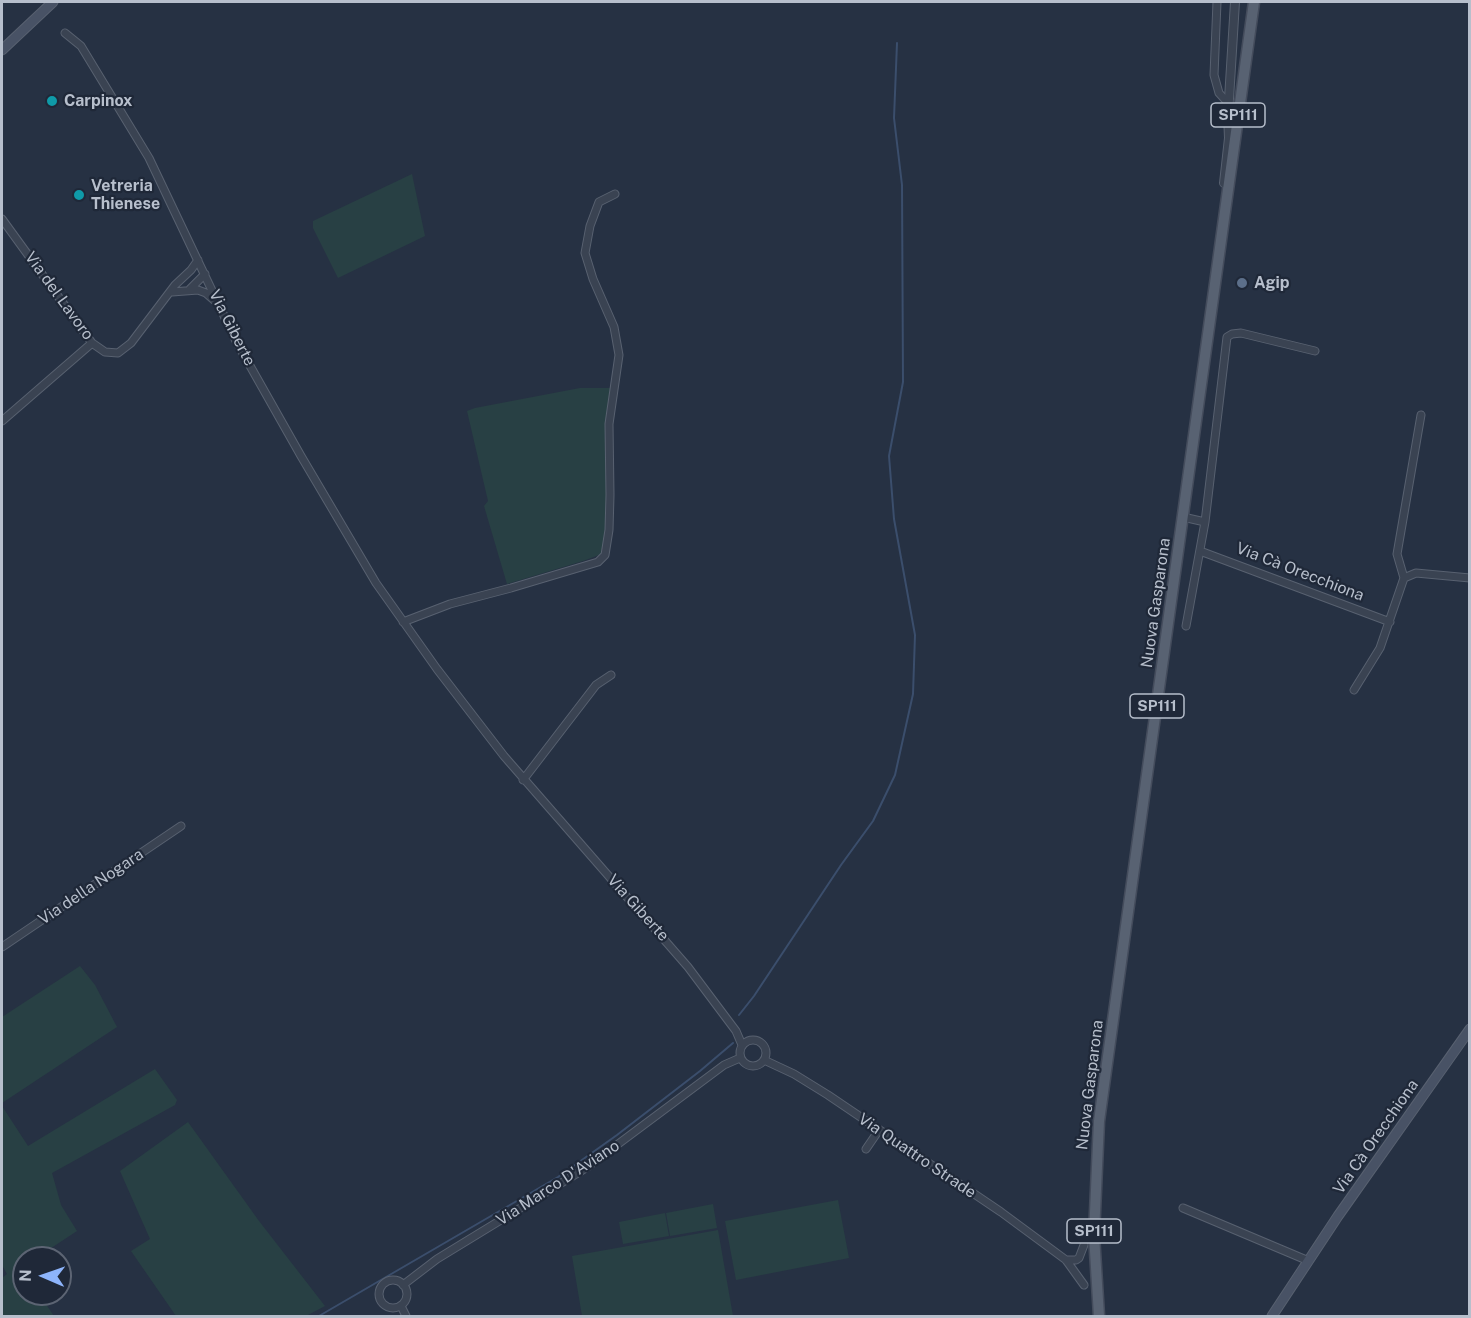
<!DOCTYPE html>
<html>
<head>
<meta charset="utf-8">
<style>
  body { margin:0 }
  #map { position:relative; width:1471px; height:1318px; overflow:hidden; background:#263143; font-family:"Public Sans",sans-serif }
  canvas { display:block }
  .frame { position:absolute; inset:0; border:3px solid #b7bfcc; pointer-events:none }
  .north { position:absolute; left:12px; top:1246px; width:60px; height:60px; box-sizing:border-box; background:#1f2838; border:2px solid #5c6473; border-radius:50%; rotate:272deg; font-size:16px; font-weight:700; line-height:24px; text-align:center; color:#b7bfcc }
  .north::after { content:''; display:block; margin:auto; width:21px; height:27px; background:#8db4fb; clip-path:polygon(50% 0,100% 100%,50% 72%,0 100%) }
</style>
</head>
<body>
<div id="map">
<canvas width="1471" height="1318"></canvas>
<div class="frame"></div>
<div class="north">N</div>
</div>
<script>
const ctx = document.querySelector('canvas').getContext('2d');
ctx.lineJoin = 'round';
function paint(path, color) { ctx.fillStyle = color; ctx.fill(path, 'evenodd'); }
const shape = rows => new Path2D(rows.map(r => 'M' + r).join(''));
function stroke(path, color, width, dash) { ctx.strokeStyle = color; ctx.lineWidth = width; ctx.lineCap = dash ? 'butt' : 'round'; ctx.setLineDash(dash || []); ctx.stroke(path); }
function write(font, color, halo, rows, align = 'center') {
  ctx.font = font + ' "Public Sans",sans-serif'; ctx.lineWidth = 4.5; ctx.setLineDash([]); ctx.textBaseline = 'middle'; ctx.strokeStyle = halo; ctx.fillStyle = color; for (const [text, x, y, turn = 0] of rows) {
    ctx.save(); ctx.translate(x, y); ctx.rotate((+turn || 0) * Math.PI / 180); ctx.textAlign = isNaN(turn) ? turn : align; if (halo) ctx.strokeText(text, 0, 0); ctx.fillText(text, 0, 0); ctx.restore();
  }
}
const green = shape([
  [412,174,425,236,338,278,313,228,313,221],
  [580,388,611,388,605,550,599,555,583,561,507,584,484,506,488,501,467,411,475,408],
  [80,966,95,985,117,1027,2,1103,2,1017],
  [155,1069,177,1100,175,1105,52,1173,61,1205,77,1231,36,1258,24,1258,24,1266,22,1268,24,1271,24,1294,39,1294,54,1316,2,1316,2,1278,7,1274,2,1265,2,1106,28,1146],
  [188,1122,259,1221,325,1306,306,1316,176,1316,131,1251,150,1239,120,1171],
  [838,1200,849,1258,736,1280,725,1221],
  [713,1204,717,1228,670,1236,666,1213],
  [665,1213,669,1236,623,1244,619,1222],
  [718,1230,733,1316,582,1316,572,1256]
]);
const stream = shape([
  [739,1015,754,996,841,865,873,821,895,775,913,694,915,635,894,519,889,456,903,382,902,185,894,118,897,43],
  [319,1316,558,1177,617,1135,700,1071,733,1043]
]);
const minor = shape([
  [1217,2,1214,75,1219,93,1229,104],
  [65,33,81,46,149,158,236,341,301,456,376,583,437,669,504,756,688,967,736,1031,742,1045],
  [2,219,92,343,105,352,118,353,131,343,175,285,191,270,198,260],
  [190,289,205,274],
  [172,292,198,290,206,293,214,300],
  [2,421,92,343],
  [1183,517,1205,522],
  [1200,551,1390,622],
  [1404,578,1397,554,1421,415],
  [403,622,450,604,511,588,598,562,605,555,609,530,610,495,609,424,619,355,614,327,593,279,585,253,590,226,599,202,615,194],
  [1186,626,1205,522,1227,337,1232,334,1241,333,1315,351],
  [1354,690,1380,648,1404,578,1416,573,1470,578],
  [523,780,596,685,611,675],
  [2,947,181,826],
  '740 1053a13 13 0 1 1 26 0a13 13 0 1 1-26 0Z',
  [764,1060,794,1074,828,1095,1001,1212,1066,1260,1084,1285],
  [866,1149,879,1130],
  [1183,1208,1304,1259,1307,1263],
  [1066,1260,1076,1260,1079,1258,1084,1245],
  '379 1294a14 14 0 1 1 28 0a14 14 0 1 1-28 0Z',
  [403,1285,437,1259,586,1168,724,1065,740,1058],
  [401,1306,406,1316]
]);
const tertiary = shape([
  [1224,183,1229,138,1228,115,1235,2]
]);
const secondary = shape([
  [2,50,53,2],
  [1272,1316,1338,1216,1470,1029]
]);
const primary = shape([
  [1099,1316,1094,1235,1099,1121,1254,2]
]);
const markers = [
  [52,101,6,"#0f9aa8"],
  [79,195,6,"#0f9aa8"],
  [1242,283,6,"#5c6f8a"]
];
const shields = [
  [1238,115,54],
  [1157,706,54],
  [1094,1231,54]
];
const shieldNames = [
  ["SP111",1238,115],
  ["SP111",1157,706],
  ["SP111",1094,1231]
];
const poiNames = [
  ["Carpinox",64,101],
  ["Vetreria",91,186],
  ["Thienese",91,204],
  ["Agip",1254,283]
];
const streetNames = [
  ["Via del Lavoro",59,296,54],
  ["Via Giberte",232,328,63],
  ["Via Cà Orecchiona",1300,572,21],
  ["Nuova Gasparona",1156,603,-82],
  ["Via della Nogara",91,887,-34],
  ["Via Giberte",638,908,48],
  ["Nuova Gasparona",1090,1085,-83],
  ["Via Cà Orecchiona",1376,1137,-55],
  ["Via Quattro Strade",917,1156,34],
  ["Via Marco D'Aviano",558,1183,-33]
];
paint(green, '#284044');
stroke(stream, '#3b4e6c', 2);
stroke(minor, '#586170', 9);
stroke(tertiary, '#586170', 10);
stroke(secondary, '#586170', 11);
stroke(primary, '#444c5c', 13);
stroke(minor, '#3a4352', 7);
stroke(tertiary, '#3a4352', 8);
stroke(secondary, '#485265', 9);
stroke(primary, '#586272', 10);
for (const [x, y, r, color] of markers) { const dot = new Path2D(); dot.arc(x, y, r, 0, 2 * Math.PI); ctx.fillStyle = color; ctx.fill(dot); stroke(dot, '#1f2838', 2); }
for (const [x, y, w] of shields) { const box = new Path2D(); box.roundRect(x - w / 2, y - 12, w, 24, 4.5); ctx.fillStyle = '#1f2838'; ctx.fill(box); stroke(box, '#b7bfcc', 1.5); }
write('bold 15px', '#b7bfcc', null, shieldNames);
write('bold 16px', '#b7bfcc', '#1f2838', poiNames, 'left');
write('16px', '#b7bfcc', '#1f2838', streetNames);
</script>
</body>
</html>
